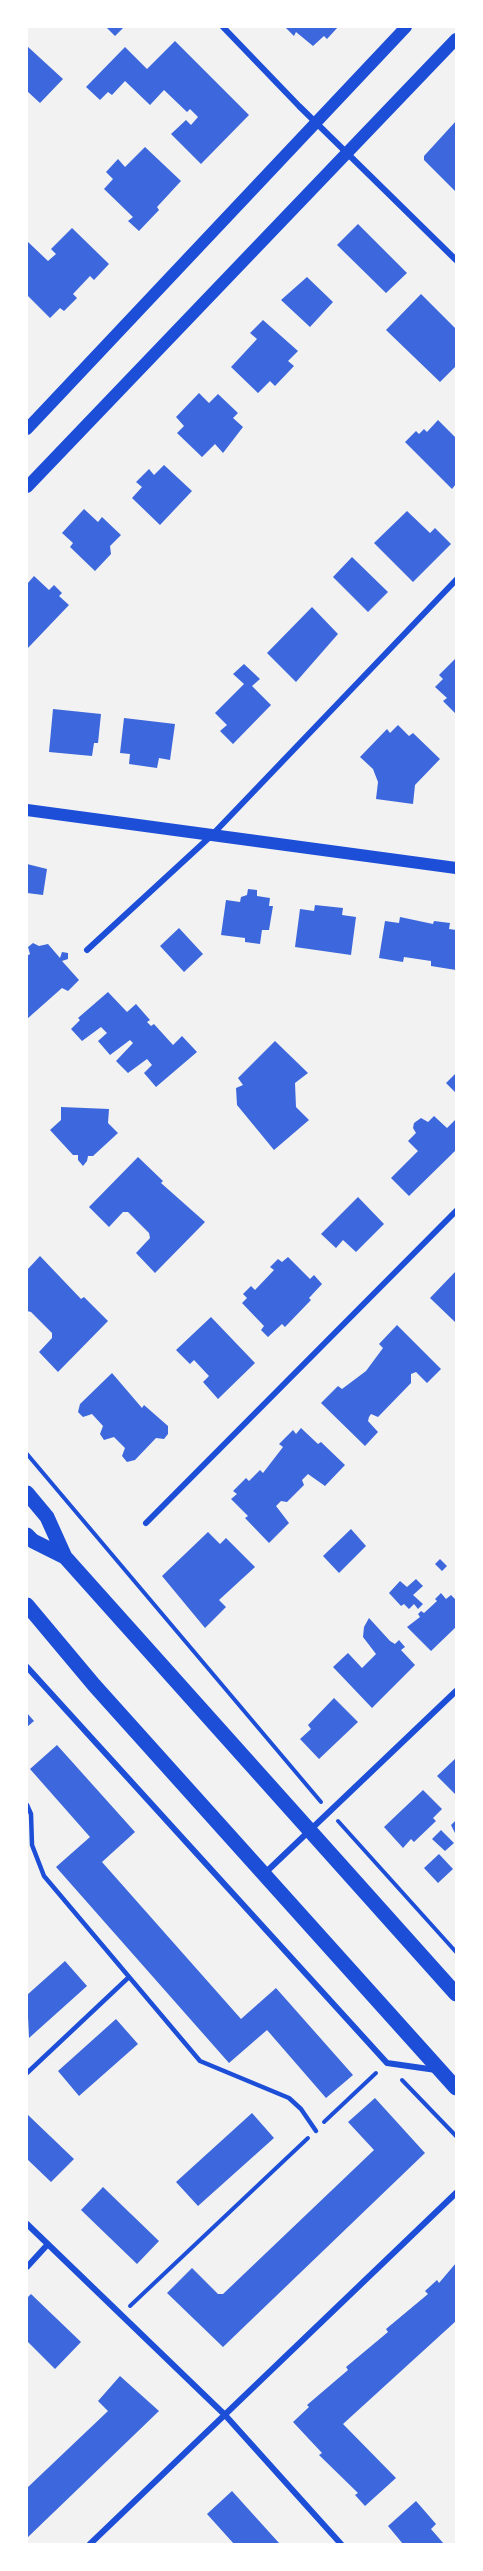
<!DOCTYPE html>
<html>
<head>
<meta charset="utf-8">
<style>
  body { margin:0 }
  #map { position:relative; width:483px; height:2571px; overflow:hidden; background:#f2f2f2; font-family:Merriweather,serif }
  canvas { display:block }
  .frame { position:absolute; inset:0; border:28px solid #fff; pointer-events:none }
</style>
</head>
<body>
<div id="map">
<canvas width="483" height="2571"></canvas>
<div class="frame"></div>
</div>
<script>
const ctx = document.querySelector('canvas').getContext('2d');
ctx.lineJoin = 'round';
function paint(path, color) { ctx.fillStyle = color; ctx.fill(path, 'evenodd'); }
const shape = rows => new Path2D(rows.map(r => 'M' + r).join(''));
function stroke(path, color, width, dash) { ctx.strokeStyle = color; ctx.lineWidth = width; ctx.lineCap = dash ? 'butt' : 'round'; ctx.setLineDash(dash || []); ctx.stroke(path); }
const building = shape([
  [106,27,124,27,115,36],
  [285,27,338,27,327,39,324,36,313,46,296,32,294,36],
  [175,41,249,115,201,164,171,134,186,120,191,125,198,117,190,109,187,112,164,90,150,105,125,81,112,95,108,92,100,100,86,87,125,47,147,69],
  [27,46,63,79,40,103,27,91],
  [456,121,456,192,424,160,424,156],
  [145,147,181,181,157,207,159,210,139,231,128,221,133,217,104,189,113,179,106,172,118,159,125,167],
  [358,224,407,273,386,293,337,245],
  [72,228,109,264,94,280,90,276,73,294,77,298,64,311,60,308,50,318,27,295,27,241,48,261,56,254,51,249],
  [307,277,333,302,310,327,281,300],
  [421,294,456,329,456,366,440,382,386,330],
  [263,320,298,351,288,361,294,366,275,386,270,381,258,393,231,367,257,339,250,333],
  [199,393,209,403,218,394,238,413,233,418,243,427,223,453,215,444,202,457,177,433,184,426,176,417],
  [438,420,456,438,456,484,452,489,405,442,416,431,419,434,424,429,427,432],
  [164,465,192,491,160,525,132,498,142,487,136,482,149,469,154,475],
  [84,509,98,522,102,517,121,535,110,546,111,554,95,571,70,547,73,543,62,533],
  [407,511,430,533,435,528,451,544,413,582,374,543],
  [352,557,388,592,368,612,333,577],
  [34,576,49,590,54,585,62,593,59,596,69,605,27,649,27,584],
  [312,607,338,634,296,682,267,653],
  [456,658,456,714,443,701,447,698,435,687,443,679,439,675],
  [244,664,260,679,252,686,271,705,233,744,220,731,227,725,215,713,244,684,233,674],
  [53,709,101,714,98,743,94,743,92,756,49,752],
  [124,718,175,724,170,760,159,758,157,768,129,764,130,754,120,753],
  [398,725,409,736,413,733,440,759,415,785,413,804,376,799,378,782,373,769,360,757,387,729,390,733],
  [27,864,47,869,43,895,27,893],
  [248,889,257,890,257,896,270,898,269,906,273,906,269,930,262,930,260,944,245,942,245,938,221,935,226,900,240,902,241,897,247,895],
  [315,905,343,908,342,915,356,917,351,955,295,947,300,909,314,911],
  [400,917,433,924,434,921,450,923,449,929,456,930,456,970,431,966,431,961,404,957,403,962,379,958,385,921,399,923],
  [179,928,203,954,184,972,160,946],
  [33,943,39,946,48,944,60,958,62,952,68,953,68,959,62,961,79,980,68,991,62,988,27,1019,27,956,30,954,28,947],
  [108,992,127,1012,136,1004,150,1020,147,1022,151,1026,154,1024,173,1045,182,1036,197,1052,156,1087,144,1073,152,1065,147,1059,128,1073,116,1061,133,1043,130,1040,110,1055,98,1041,107,1033,101,1027,82,1041,71,1029,80,1020,78,1018],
  [275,1041,308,1073,295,1083,296,1107,309,1120,274,1150,237,1105,236,1088,243,1085,238,1078],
  [456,1073,456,1093,446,1083],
  [61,1107,109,1109,108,1123,118,1133,93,1156,88,1156,87,1161,83,1166,78,1160,78,1155,73,1155,50,1130,61,1120],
  [434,1116,447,1128,456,1119,456,1150,409,1196,391,1178,418,1151,408,1141,416,1133,413,1128,414,1123,421,1118,428,1122],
  [138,1157,163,1181,161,1183,205,1222,155,1273,136,1253,150,1238,149,1233,128,1212,123,1212,109,1227,89,1207],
  [358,1197,384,1224,356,1252,343,1240,336,1248,321,1234],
  [40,1256,81,1299,84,1297,108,1321,58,1372,39,1352,52,1338,52,1333,31,1312,27,1311,27,1270],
  [288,1257,310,1279,314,1275,322,1284,309,1298,311,1300,285,1327,282,1324,268,1337,261,1330,264,1326,242,1303,247,1298,243,1294,251,1286,255,1290,274,1270,270,1267,278,1259,282,1262],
  [456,1271,456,1321,455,1322,430,1298],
  [211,1317,255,1363,218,1399,203,1382,209,1376,194,1360,190,1364,176,1350],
  [397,1325,441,1369,427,1383,416,1372,411,1374,411,1383,378,1417,371,1414,369,1417,368,1421,378,1432,365,1446,321,1403,338,1386,342,1389,366,1371,383,1348,379,1344],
  [112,1373,142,1408,144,1405,168,1426,168,1434,164,1439,156,1438,135,1460,127,1462,122,1456,125,1448,114,1437,104,1440,100,1434,103,1426,92,1414,83,1417,78,1412,80,1404],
  [301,1428,318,1444,321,1442,345,1465,325,1486,308,1474,302,1480,304,1485,287,1502,281,1501,276,1506,289,1523,269,1543,245,1518,248,1516,231,1499,237,1494,233,1491,246,1478,249,1481,260,1470,263,1473,283,1447,279,1444,293,1430,296,1434],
  [351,1529,366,1546,339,1573,323,1556],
  [208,1532,220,1544,226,1538,255,1567,219,1600,226,1607,205,1628,162,1576],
  [440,1559,447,1566,442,1571,435,1564],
  [416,1579,423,1586,413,1595,423,1604,418,1609,414,1604,409,1609,404,1604,401,1606,389,1593,400,1581,407,1587],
  [441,1593,446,1599,451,1595,456,1600,456,1627,431,1651,407,1627,420,1617,418,1614,421,1611,424,1613,437,1601,435,1599],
  [369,1618,390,1641,395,1644,399,1640,405,1647,401,1650,415,1665,372,1708,333,1667,348,1653,362,1668,376,1654,363,1637,364,1627],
  [334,1698,358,1722,319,1759,300,1739,311,1729,308,1725],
  [27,1713,34,1721,27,1727],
  [57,1745,135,1832,102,1862,241,2019,276,1988,353,2075,326,2098,267,2030,229,2063,56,1867,90,1837,30,1769],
  [456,1758,456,1795,437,1776],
  [423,1790,442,1809,433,1818,436,1821,414,1842,411,1839,403,1848,384,1827],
  [456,1820,456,1835,451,1825],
  [441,1830,454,1843,445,1851,432,1839],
  [439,1854,453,1869,438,1883,424,1868],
  [65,1961,87,1986,29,2038,27,1995],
  [116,2019,138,2044,79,2096,58,2071],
  [375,2098,425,2153,223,2347,167,2293,192,2268,218,2294,223,2294,374,2150,348,2122],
  [252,2113,274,2138,198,2206,176,2182],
  [27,2114,74,2159,51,2182,27,2159],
  [103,2187,159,2241,137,2264,81,2210],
  [456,2263,456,2321,343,2424,396,2478,365,2506,355,2495,358,2493,319,2455,322,2453,293,2422,309,2407,307,2405,348,2370,346,2367,388,2332,386,2329,428,2294,425,2291,437,2280,439,2283],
  [31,2294,81,2342,55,2369,27,2341,27,2298],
  [120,2376,159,2411,27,2538,27,2488,108,2411,98,2401],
  [232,2491,279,2543,278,2544,234,2544,207,2514],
  [416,2501,436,2524,431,2529,444,2544,403,2544,388,2526]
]);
const path = shape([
  [27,1454,321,1802],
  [338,1821,456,1952],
  [402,2080,456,2136],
  [324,2122,376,2073],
  [130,2306,308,2138]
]);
const service = shape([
  [27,1805,31,1814,32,1845,44,1876,200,2061,289,2098,301,2109,316,2131],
  [27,2073,129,1977]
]);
const minor = shape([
  [223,27,299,106,456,260],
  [87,950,212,835,456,580],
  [146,1523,456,1211],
  [27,1667,387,2063,436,2070],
  [264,1874,456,1691],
  [27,2224,225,2415,341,2544],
  [27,2267,48,2244],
  [90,2544,456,2193]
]);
const secondary = shape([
  [27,429,406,27],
  [27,487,456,39],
  [27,810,456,868]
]);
const primary = shape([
  [27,1493,47,1517,65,1557],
  [27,1535,33,1541,65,1557,456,1994],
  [27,1605,94,1685,456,2088]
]);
paint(building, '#3d67dc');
stroke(path, '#1d4ed8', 4);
stroke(service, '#1d4ed8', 4.5);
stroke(minor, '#1d4ed8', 6);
stroke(secondary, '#1d4ed8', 12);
stroke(primary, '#1d4ed8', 15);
</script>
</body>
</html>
